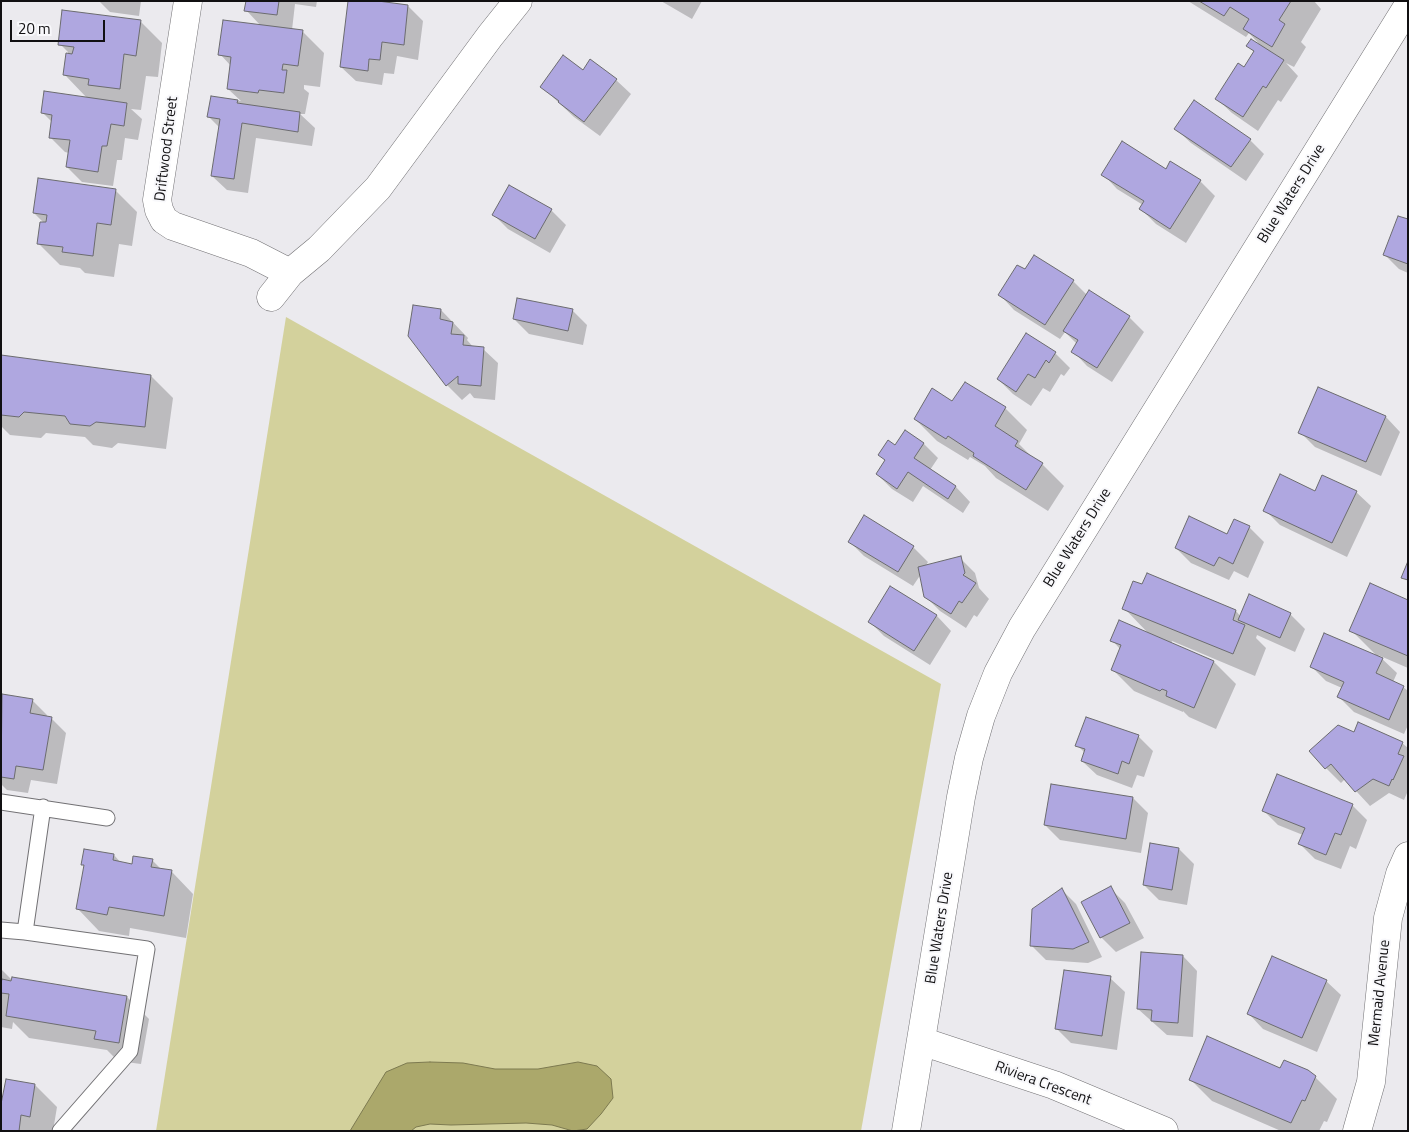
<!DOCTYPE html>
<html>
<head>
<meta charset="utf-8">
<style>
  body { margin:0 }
  #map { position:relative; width:1409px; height:1132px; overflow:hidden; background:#ebeaee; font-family:"Titillium Web",sans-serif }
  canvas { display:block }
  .frame { position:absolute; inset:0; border:2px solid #111012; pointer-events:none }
  .scale { position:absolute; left:10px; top:20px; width:95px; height:22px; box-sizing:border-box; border:2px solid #111012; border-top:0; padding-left:6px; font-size:15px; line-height:18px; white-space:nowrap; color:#111012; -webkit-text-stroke:4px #f8f8fb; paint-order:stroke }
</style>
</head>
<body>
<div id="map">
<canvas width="1409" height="1132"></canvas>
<div class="frame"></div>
<div class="scale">20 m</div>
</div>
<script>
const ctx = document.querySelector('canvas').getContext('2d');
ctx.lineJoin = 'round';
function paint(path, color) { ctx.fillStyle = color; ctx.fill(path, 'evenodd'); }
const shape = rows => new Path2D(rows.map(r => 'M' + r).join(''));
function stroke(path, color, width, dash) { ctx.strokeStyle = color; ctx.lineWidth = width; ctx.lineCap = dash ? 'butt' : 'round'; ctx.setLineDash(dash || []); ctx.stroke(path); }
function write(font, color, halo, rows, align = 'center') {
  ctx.font = font + ' "Titillium Web",sans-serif'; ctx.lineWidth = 4; ctx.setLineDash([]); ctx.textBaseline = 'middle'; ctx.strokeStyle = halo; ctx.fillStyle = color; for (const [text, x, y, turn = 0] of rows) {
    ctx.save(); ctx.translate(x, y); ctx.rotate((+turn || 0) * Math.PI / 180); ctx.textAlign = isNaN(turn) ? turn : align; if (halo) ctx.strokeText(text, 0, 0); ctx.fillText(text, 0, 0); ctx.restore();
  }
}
const green = shape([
  [286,317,941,684,861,1131,156,1131]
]);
const water = shape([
  [430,1062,463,1063,495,1069,538,1069,578,1062,597,1066,611,1079,613,1098,601,1114,587,1129,573,1131,552,1125,526,1123,451,1125,430,1124,416,1127,411,1131,350,1131,386,1072,407,1063,430,1062]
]);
const shadow = shape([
  [99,1,141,1,139,16,110,12],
  [247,1,317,1,316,7,295,4,292,30,302,31,324,53,320,87,304,85,304,89,309,93,305,114,300,114,315,128,312,146,256,138,248,193,227,190,212,176,220,128,209,117,212,97,241,101,228,89,231,66,220,54,261,26,246,10],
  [349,1,388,1,391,4,408,6,423,21,418,60,397,56,394,74,384,73,382,85,356,81,341,67],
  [661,1,702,1,692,19],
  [1188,1,1314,1,1321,9,1301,42,1306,47,1294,67,1286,63,1298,76,1281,102,1278,100,1258,131,1232,113,1217,99,1244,68,1254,52,1248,46,1260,45,1249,33,1246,37],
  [140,21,162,43,158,77,146,76,141,110,131,109,142,119,138,140,125,138,122,160,117,160,113,186,82,182,67,167,69,153,65,152,50,137,53,123,42,112,88,99,65,75,68,52,60,44],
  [583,71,616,80,631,94,600,136,574,117,541,86],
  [1176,129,1250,140,1264,154,1246,181,1191,143],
  [1166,170,1200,181,1215,196,1186,243,1156,224,1141,209,1143,205,1117,189,1103,174],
  [115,190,137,212,132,246,119,244,114,277,85,273,80,268,60,265,38,243,45,224,34,213],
  [551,210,566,225,550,253,508,229,493,214],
  [1408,221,1408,273,1399,269,1384,254],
  [1034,256,1073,281,1087,295,1089,292,1129,317,1144,332,1112,382,1087,366,1073,351,1077,344,1065,332,1060,339,1014,310,1000,295,1025,271],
  [441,310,468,338,467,340,474,348,483,349,498,363,495,400,474,398,470,393,462,400,447,385,409,335],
  [572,310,587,325,583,345,529,334,514,319],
  [1055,353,1070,368,1064,376,1061,374,1050,392,1043,388,1031,406,1013,394,998,379],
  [1,356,151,376,173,398,166,449,118,443,112,448,93,445,85,437,46,433,41,438,10,435,1,426],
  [965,383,1005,408,1027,430,1019,444,1034,459,1042,464,1064,486,1048,511,996,478,985,466,970,457,968,460,937,441,915,419,953,403],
  [1318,388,1386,417,1400,432,1381,476,1315,447,1300,432],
  [906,431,924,444,938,458,930,470,956,487,970,502,963,513,923,486,913,502,892,489,877,474,886,462,880,455,896,446],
  [1316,492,1356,492,1371,506,1347,557,1280,525,1265,510],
  [865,517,913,547,928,562,925,567,960,558,975,573,979,588,989,599,977,617,974,615,966,628,940,611,925,596,921,574,913,586,864,556,850,542],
  [1249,527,1264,542,1248,578,1234,571,1229,580,1191,563,1176,548,1228,536],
  [1147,574,1236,611,1241,617,1290,614,1305,629,1295,652,1257,635,1256,638,1266,648,1255,676,1172,641,1171,644,1214,662,1236,684,1216,729,1189,717,1183,711,1183,712,1134,691,1112,669,1120,649,1112,640,1149,634,1124,608,1142,586],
  [891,588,937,616,951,631,930,665,884,636,870,622],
  [1408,601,1408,668,1378,655,1397,673,1393,682,1403,687,1408,691,1408,725,1404,734,1354,712,1339,697,1342,688,1326,681,1311,666,1377,656,1351,630],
  [3,695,32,700,47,715,46,717,51,718,66,733,57,784,31,780,28,793,7,790,1,784,1,721,3,711,1,709,1,705],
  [1354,734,1402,743,1408,748,1408,794,1407,793,1404,800,1389,793,1370,806,1345,779,1341,783,1326,768],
  [1138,736,1153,751,1144,777,1137,775,1132,788,1097,775,1082,761,1085,753,1077,745],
  [1052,786,1133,798,1148,813,1141,853,1060,840,1045,825],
  [1352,805,1367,820,1356,849,1350,846,1341,869,1315,859,1300,844,1303,835,1278,825,1264,811],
  [1151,844,1179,849,1194,864,1187,905,1159,900,1144,885],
  [114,855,121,863,133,865,152,860,162,870,172,872,193,894,186,938,130,928,129,936,99,931,78,909,85,866,82,864],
  [1110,888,1125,903,1144,938,1116,952,1101,937],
  [1061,889,1076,904,1102,957,1088,963,1046,960,1031,945],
  [1183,956,1197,971,1193,1037,1167,1035,1138,1009],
  [1,969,13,981,127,997,149,1019,141,1064,118,1061,107,1050,29,1038,13,1022,12,1029,1,1027],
  [1110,978,1125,992,1117,1050,1071,1043,1056,1028],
  [1326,981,1341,995,1317,1052,1263,1029,1249,1014],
  [1281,1070,1315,1077,1337,1099,1327,1122,1324,1121,1319,1131,1281,1131,1212,1101,1190,1079],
  [7,1080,35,1085,57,1107,53,1131,1,1131]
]);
const building = shape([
  [246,1,279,1,277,15,244,11,246,1],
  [348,1,378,1,408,5,404,45,382,42,380,60,369,59,368,71,340,67,348,1],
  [1199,1,1291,1,1279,20,1285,24,1272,47,1243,29,1249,19,1230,7,1224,16,1199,1],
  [62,10,141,20,136,56,124,54,120,89,88,85,89,79,63,75,66,53,72,54,74,47,58,45,62,10],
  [223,20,303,30,298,66,283,64,282,70,287,70,284,93,259,90,258,93,227,89,231,57,218,55,223,20],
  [1251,39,1284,60,1266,88,1263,86,1243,117,1215,99,1238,63,1244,67,1254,51,1246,46,1251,39],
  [563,55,583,70,590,59,617,79,584,122,558,102,559,101,540,87,563,55],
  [44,91,127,103,124,126,111,124,107,146,102,146,98,172,66,167,70,140,49,138,52,115,41,113,44,91],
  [211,96,238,100,237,103,300,112,298,132,242,123,234,179,211,176,220,119,207,117,211,96],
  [1194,100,1251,139,1231,167,1174,129,1194,100],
  [1122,141,1166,169,1170,161,1201,180,1170,229,1139,209,1144,201,1101,175,1122,141],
  [38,178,116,189,111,225,97,223,93,256,62,252,63,247,37,244,40,222,46,222,47,215,33,213,38,178],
  [509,185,552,209,535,239,492,215,509,185],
  [1398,216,1408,219,1408,264,1383,255,1398,216],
  [1034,255,1074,280,1045,325,998,295,1017,265,1025,269,1034,255],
  [1089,290,1130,316,1097,368,1071,352,1078,340,1063,331,1089,290],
  [517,298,573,309,568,331,513,319,517,298],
  [413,305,441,309,440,319,453,322,451,334,464,335,463,345,484,347,481,386,458,384,458,376,446,386,408,336,413,305],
  [1026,333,1056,352,1049,363,1046,360,1035,378,1028,374,1016,392,997,379,1026,333],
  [1,355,151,375,145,427,96,422,90,426,70,424,65,416,24,412,19,417,1,415,1,355],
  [965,382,1006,407,995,426,1018,441,1015,446,1043,463,1026,490,973,456,974,453,948,436,946,439,914,419,932,388,952,401,965,382],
  [1318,387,1386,416,1366,462,1298,433,1318,387],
  [905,430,924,443,914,458,956,486,948,499,908,472,897,489,876,474,885,460,878,455,888,440,895,445,905,430],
  [1280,474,1315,491,1322,475,1357,491,1332,543,1263,511,1280,474],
  [864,515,914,546,898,572,848,542,864,515],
  [1189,516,1227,534,1234,519,1250,526,1233,564,1219,557,1214,566,1175,548,1189,516],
  [961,556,965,573,963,575,976,583,962,603,959,601,951,614,924,597,918,567,961,556],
  [1408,561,1408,580,1401,578,1408,561],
  [1147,573,1236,610,1233,620,1245,625,1233,654,1122,609,1133,581,1142,584,1147,573],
  [1370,583,1408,600,1408,656,1349,631,1370,583],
  [890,586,937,615,914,651,868,622,890,586],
  [1249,594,1291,613,1280,638,1238,620,1249,594],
  [1119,620,1214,661,1194,708,1166,696,1167,691,1162,689,1160,691,1111,670,1121,645,1110,641,1119,620],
  [1324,633,1383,658,1376,673,1404,686,1389,720,1337,697,1344,682,1310,667,1324,633],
  [2,694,33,699,30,713,52,717,43,770,16,766,14,779,1,777,2,694],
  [1086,717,1139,735,1129,764,1122,761,1118,774,1081,761,1085,749,1075,746,1086,717],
  [1358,722,1403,742,1398,754,1404,756,1393,780,1392,779,1389,786,1373,779,1355,792,1331,764,1325,769,1309,751,1338,725,1354,732,1358,722],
  [1277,774,1353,804,1341,835,1335,833,1326,855,1298,844,1305,828,1262,811,1277,774],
  [1051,784,1133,797,1126,839,1044,825,1051,784],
  [1150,843,1179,848,1172,890,1143,885,1150,843],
  [84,849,114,854,113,860,132,864,133,856,153,859,151,867,172,870,164,916,109,907,107,915,76,909,84,865,81,865,84,849],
  [1111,886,1130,923,1100,938,1081,902,1111,886],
  [1062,888,1089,942,1073,949,1030,946,1032,909,1062,888],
  [1141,952,1183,955,1178,1023,1151,1021,1152,1010,1137,1009,1141,952],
  [1272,956,1327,980,1302,1038,1247,1014,1272,956],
  [1064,970,1111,976,1102,1036,1055,1029,1064,970],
  [12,977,127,996,119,1043,94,1039,96,1031,6,1016,9,994,1,993,1,983,2,979,11,981,12,977],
  [1207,1036,1280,1068,1284,1060,1308,1070,1316,1076,1305,1101,1302,1100,1291,1123,1189,1080,1207,1036],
  [6,1079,35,1084,30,1117,21,1115,19,1131,1,1131,1,1104,6,1079]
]);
const service = shape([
  [1,802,107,818],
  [1,930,25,932,147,949,130,1051,60,1131],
  [25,932,43,807]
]);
const minor = shape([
  [188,1,157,200,159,210,164,220,173,226,251,253,290,273],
  [271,297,290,273,319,249,378,188,490,36,518,1],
  [921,1041,1054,1085,1164,1131],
  [906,1131,961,797,969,758,981,716,998,673,1022,628,1408,6],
  [1357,1131,1371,1082,1388,918,1400,874,1408,856]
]);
const streetNames = [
  ["Driftwood Street",167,149,-83],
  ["Blue Waters Drive",1292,194,-58],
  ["Blue Waters Drive",1078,538,-58],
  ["Blue Waters Drive",940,928,-81],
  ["Mermaid Avenue",1380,993,-84],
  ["Riviera Crescent",1043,1084,20]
];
paint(green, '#d3d19c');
paint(water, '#aba86b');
stroke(water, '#7d7a50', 1);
paint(shadow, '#0003');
paint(building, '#afa7e0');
stroke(building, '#6b6b6e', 1);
stroke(service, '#727174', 17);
stroke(minor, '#727174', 29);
stroke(service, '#fff', 15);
stroke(minor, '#fff', 28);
write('15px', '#111012', '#f8f8fb', streetNames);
</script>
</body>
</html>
